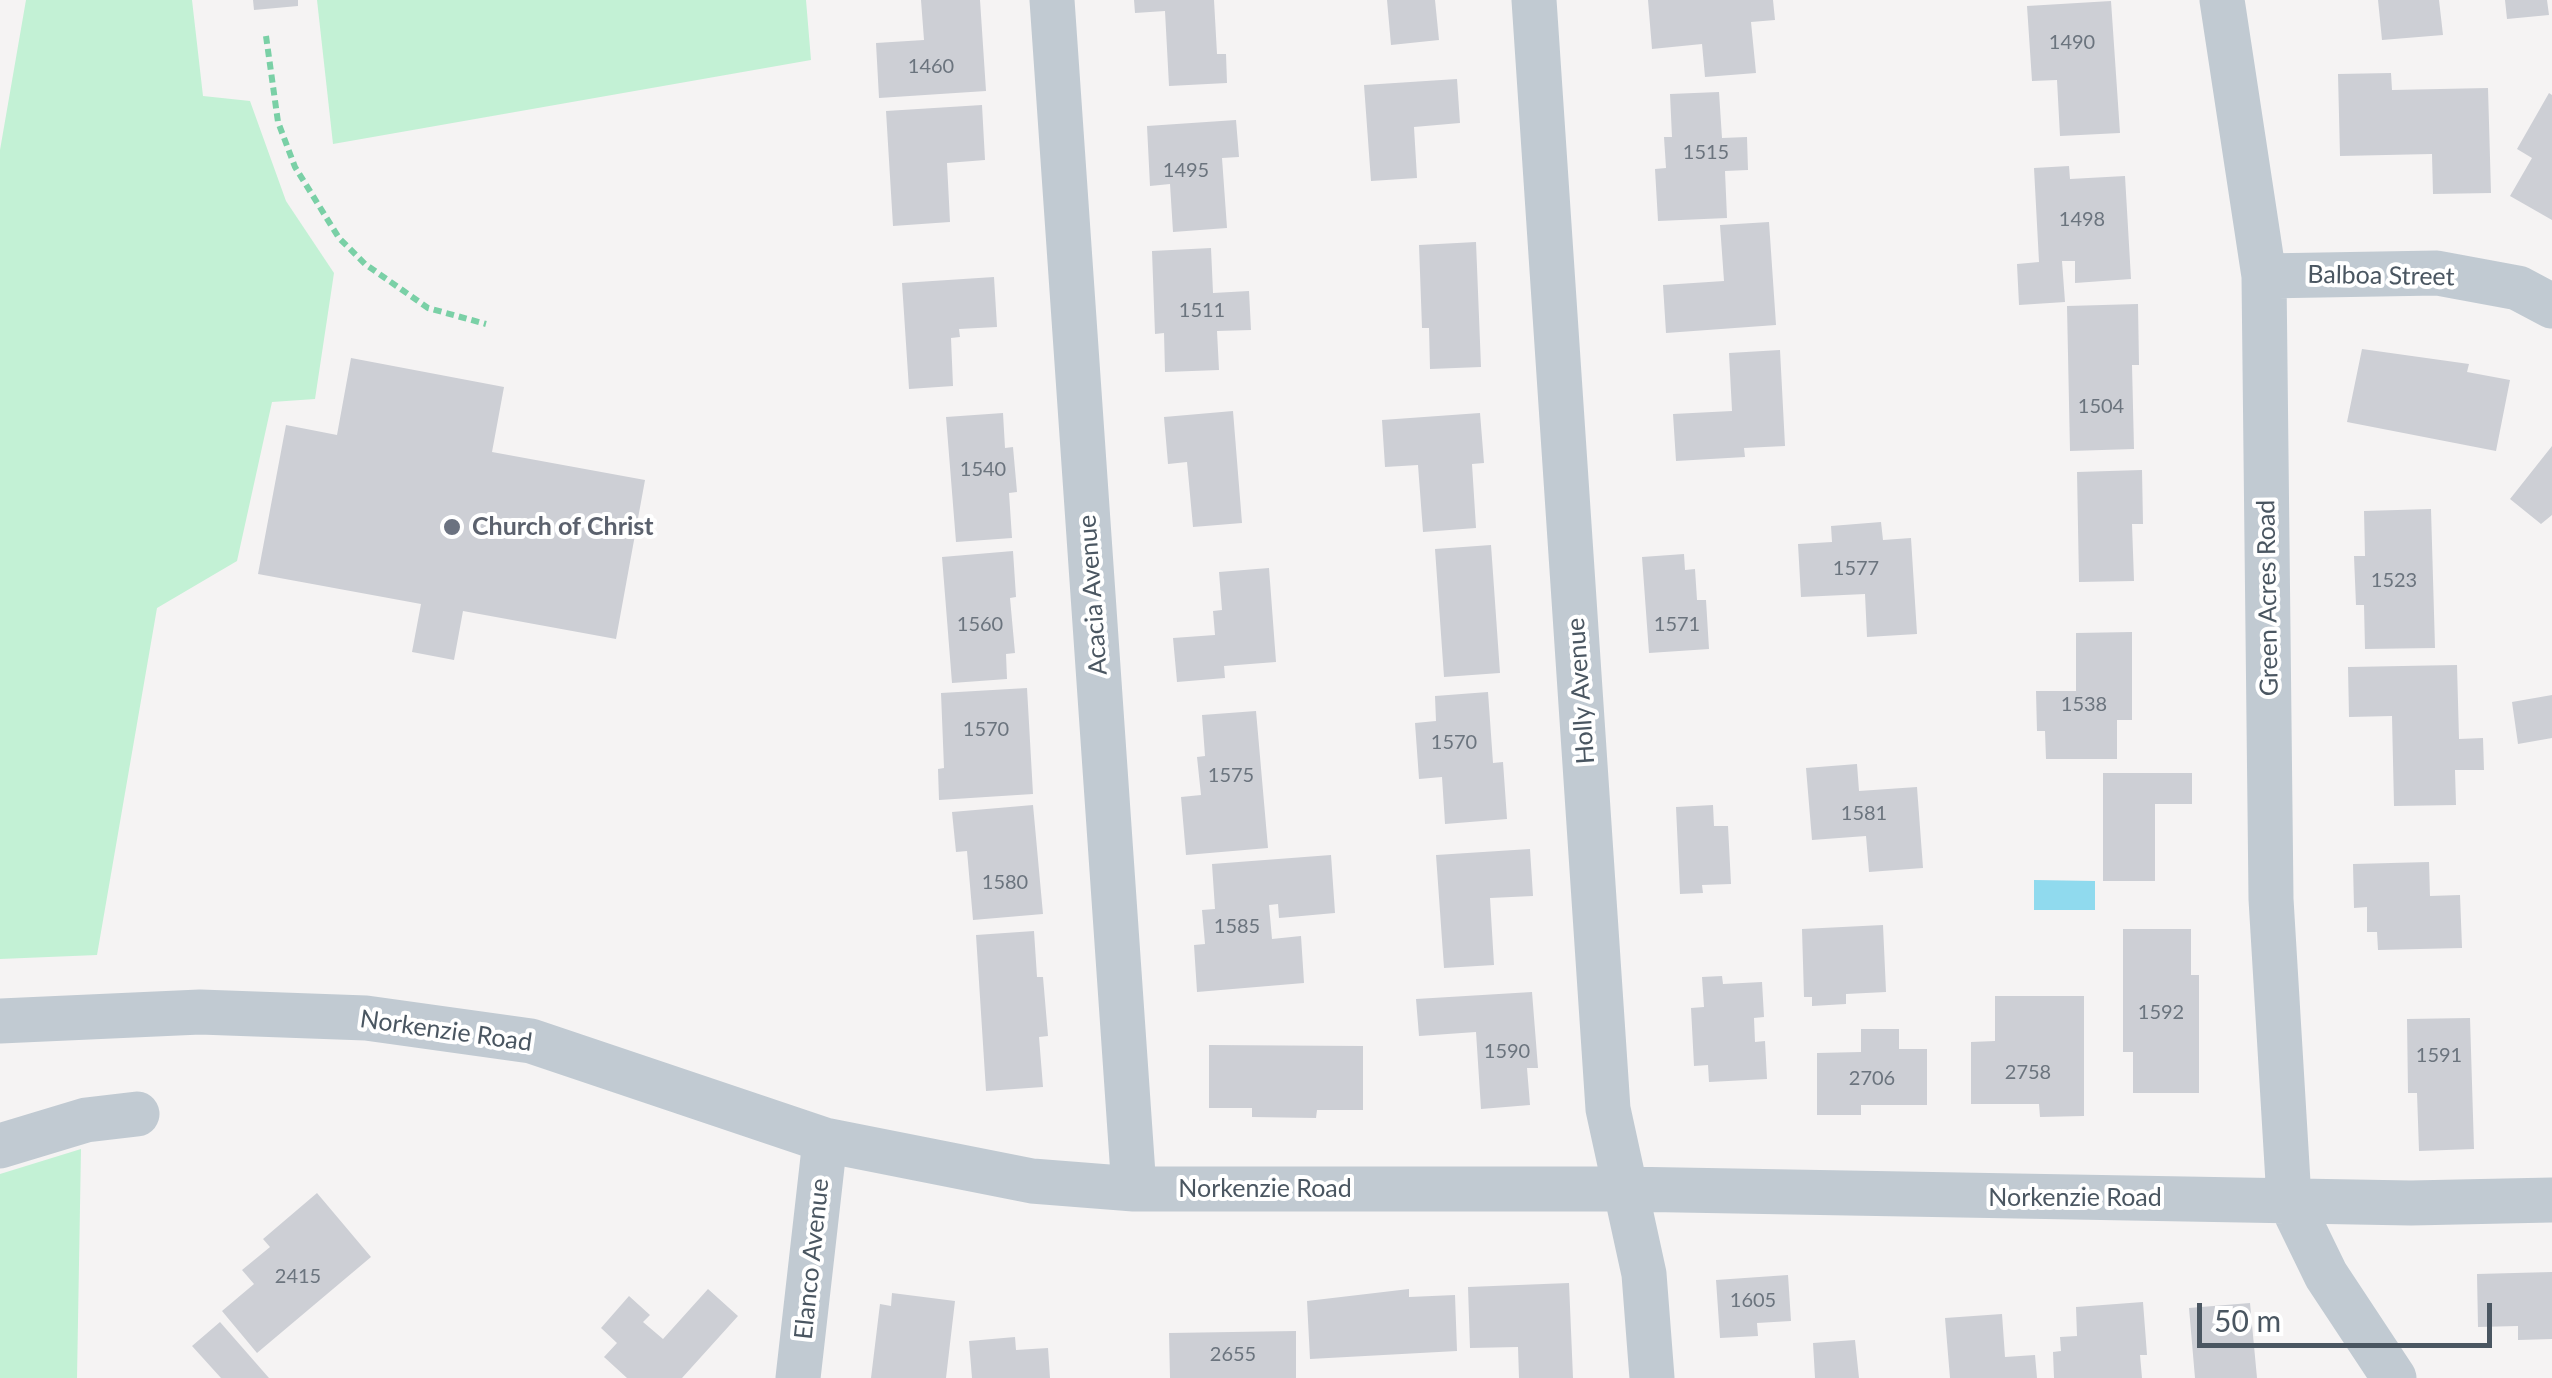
<!DOCTYPE html>
<html>
<head>
<meta charset="utf-8">
<style>
  body { margin:0 }
  #map { position:relative; width:2552px; height:1378px; overflow:hidden; background:#f5f3f3; font-family:Lato,sans-serif }
  canvas { display:block }
  .scale { position:absolute; left:2197px; top:1303px; width:295px; height:45px; box-sizing:border-box; border:5px solid #4a5661; border-top:0; padding-left:12px; font-size:30px; line-height:35px; white-space:nowrap; color:#4a5661; -webkit-text-stroke:8px #fff; paint-order:stroke }
</style>
</head>
<body>
<div id="map">
<canvas width="2552" height="1378"></canvas>
<div class="scale">50 m</div>
</div>
<script>
const ctx = document.querySelector('canvas').getContext('2d');
ctx.lineJoin = 'round';
function paint(path, color) { ctx.fillStyle = color; ctx.fill(path, 'evenodd'); }
const shape = rows => new Path2D(rows.map(r => 'M' + r).join(''));
function stroke(path, color, width, dash) { ctx.strokeStyle = color; ctx.lineWidth = width; ctx.lineCap = dash ? 'butt' : 'round'; ctx.setLineDash(dash || []); ctx.stroke(path); }
function write(font, color, halo, rows, align = 'center') {
  ctx.font = font + ' Lato,sans-serif'; ctx.lineWidth = 8; ctx.setLineDash([]); ctx.textBaseline = 'middle'; ctx.strokeStyle = halo; ctx.fillStyle = color; for (const [text, x, y, turn = 0] of rows) {
    ctx.save(); ctx.translate(x, y); ctx.rotate((+turn || 0) * Math.PI / 180); ctx.textAlign = isNaN(turn) ? turn : align; if (halo) ctx.strokeText(text, 0, 0); ctx.fillText(text, 0, 0); ctx.restore();
  }
}
const green = shape([
  [26,0,192,0,203,96,250,101,286,201,334,273,315,399,272,402,237,561,157,608,97,955,0,959,0,150],
  [317,0,806,0,811,60,333,144],
  [81,1149,77,1378,0,1378,0,1174]
]);
const water = shape([
  [2034,880,2095,881,2095,910,2034,910]
]);
const building = shape([
  [253,0,298,0,298,6,254,10],
  [921,0,980,0,986,91,879,98,876,43,924,40],
  [1134,0,1214,0,1217,54,1226,54,1227,83,1169,86,1165,11,1135,13],
  [1387,0,1435,0,1439,40,1391,45],
  [1648,0,1773,0,1775,20,1751,22,1756,73,1705,77,1702,44,1652,49],
  [2378,0,2439,0,2443,35,2382,40],
  [2505,0,2547,0,2549,15,2507,19],
  [2111,1,2120,133,2060,136,2057,80,2032,81,2027,6],
  [2391,73,2392,90,2488,88,2491,193,2433,194,2432,154,2340,156,2338,74],
  [1457,79,1460,123,1414,127,1417,178,1371,181,1364,85],
  [1719,92,1722,138,1747,137,1748,170,1725,171,1727,218,1658,221,1655,169,1666,168,1664,137,1672,137,1670,94],
  [2549,93,2552,95,2552,220,2510,196,2532,158,2517,149],
  [982,105,985,160,947,163,950,222,893,226,886,111],
  [1236,120,1239,157,1222,158,1227,228,1173,232,1170,184,1150,186,1147,126],
  [2069,166,2070,179,2125,176,2131,279,2075,283,2075,261,2062,261,2065,302,2019,305,2017,264,2039,262,2034,168],
  [1769,222,1776,325,1666,333,1663,285,1724,281,1720,225],
  [1476,242,1481,367,1430,369,1429,328,1422,328,1419,245],
  [1211,248,1213,293,1249,291,1251,330,1217,331,1219,370,1165,372,1164,333,1155,334,1152,251],
  [994,277,997,327,959,329,960,337,951,338,953,386,909,389,902,283],
  [2138,304,2139,365,2132,365,2134,449,2070,451,2067,306],
  [2362,349,2469,364,2467,372,2510,380,2496,451,2347,422],
  [1780,350,1785,446,1744,448,1745,457,1676,461,1673,414,1732,411,1729,353],
  [351,358,504,387,492,452,645,480,616,639,463,611,454,660,412,652,421,604,258,574,286,425,337,435],
  [1233,411,1242,523,1193,527,1187,462,1168,464,1164,417],
  [1003,413,1005,448,1013,447,1017,492,1009,493,1012,538,956,542,946,417],
  [1480,413,1484,463,1472,464,1476,528,1423,532,1418,465,1385,467,1382,420],
  [2552,446,2552,515,2541,524,2510,499],
  [2142,470,2143,524,2132,524,2134,581,2079,582,2077,472],
  [2431,509,2435,648,2365,649,2364,605,2356,605,2354,556,2365,556,2364,511],
  [1881,522,1883,540,1911,538,1917,634,1867,637,1865,594,1801,597,1798,544,1832,542,1831,526],
  [1491,545,1500,673,1444,677,1435,549],
  [1013,551,1016,597,1010,598,1015,653,1006,654,1007,679,952,683,942,557],
  [1684,554,1685,570,1695,569,1697,600,1706,600,1709,649,1649,653,1642,557],
  [1269,568,1276,662,1224,666,1225,678,1177,682,1173,638,1215,635,1213,611,1222,610,1219,572],
  [2132,632,2132,720,2117,720,2117,759,2046,759,2045,731,2037,731,2036,691,2076,691,2076,633],
  [2457,665,2459,739,2483,738,2484,770,2455,770,2456,805,2394,806,2392,716,2349,717,2348,667],
  [1027,688,1033,794,939,800,938,769,944,768,941,693],
  [1488,692,1493,763,1503,762,1507,819,1445,824,1442,777,1419,779,1415,723,1436,721,1435,696],
  [2552,695,2552,738,2518,744,2512,702],
  [1256,711,1268,848,1186,855,1181,797,1201,795,1197,757,1205,756,1202,715],
  [1857,764,1859,791,1917,787,1923,868,1869,872,1866,836,1812,840,1806,768],
  [2103,773,2192,773,2192,804,2155,804,2155,881,2103,881],
  [1033,805,1043,914,973,920,967,851,956,852,952,812],
  [1713,805,1714,826,1728,826,1731,884,1702,885,1703,893,1680,894,1676,807],
  [1530,849,1533,896,1490,898,1494,965,1444,968,1436,855],
  [1331,855,1335,913,1279,918,1278,904,1269,905,1272,939,1301,936,1304,983,1197,992,1194,945,1205,944,1202,910,1215,909,1212,864],
  [2429,862,2430,896,2460,895,2462,948,2378,950,2377,932,2367,932,2367,907,2354,908,2353,864],
  [1883,925,1886,992,1846,994,1846,1004,1812,1006,1812,997,1804,997,1802,929],
  [2123,929,2191,929,2191,975,2199,975,2199,1093,2133,1093,2133,1052,2123,1052],
  [1034,931,1037,977,1043,977,1048,1036,1039,1037,1043,1087,986,1091,976,935],
  [1722,976,1723,984,1762,982,1764,1017,1754,1018,1755,1042,1765,1041,1767,1079,1709,1082,1708,1065,1694,1066,1691,1008,1704,1007,1702,977],
  [1532,992,1538,1068,1527,1068,1530,1105,1481,1109,1476,1032,1419,1036,1416,999],
  [1995,996,2084,996,2084,1116,2040,1117,2039,1104,1971,1104,1971,1042,1995,1041],
  [2470,1018,2474,1149,2419,1151,2417,1093,2408,1093,2407,1019],
  [1861,1029,1899,1029,1899,1049,1927,1049,1927,1105,1861,1105,1861,1115,1817,1115,1817,1053,1861,1052],
  [1209,1045,1363,1046,1363,1110,1317,1110,1316,1118,1252,1117,1252,1108,1209,1108],
  [317,1193,371,1257,257,1353,222,1311,254,1284,242,1270,270,1247,263,1239],
  [2552,1272,2552,1339,2518,1340,2518,1326,2478,1327,2477,1274],
  [1788,1275,1791,1321,1757,1323,1758,1336,1720,1338,1716,1280],
  [1569,1283,1573,1378,1519,1378,1518,1347,1470,1348,1468,1287],
  [708,1289,738,1316,682,1378,627,1378,604,1357,617,1343,601,1328,629,1296,650,1315,643,1322,663,1339],
  [1409,1289,1409,1297,1455,1295,1457,1351,1310,1359,1307,1301],
  [892,1293,955,1301,946,1378,871,1378,880,1304,891,1306],
  [2143,1302,2147,1355,2140,1355,2142,1378,2054,1378,2053,1352,2061,1351,2060,1337,2077,1336,2076,1307],
  [2250,1303,2257,1378,2195,1378,2189,1308],
  [2002,1314,2005,1357,2035,1355,2037,1378,1950,1378,1945,1318],
  [220,1322,269,1378,221,1378,192,1346],
  [1296,1331,1296,1378,1170,1378,1169,1333],
  [1015,1337,1016,1350,1048,1348,1050,1378,972,1378,969,1341],
  [1855,1340,1859,1378,1815,1378,1813,1343]
]);
const path = shape([
  [266,36,278,122,295,167,339,238,365,264,428,308,486,324]
]);
const minor = shape([
  [1052,0,1134,1189],
  [1534,0,1608,1109,1644,1274,1652,1378],
  [2222,0,2264,276,2271,899,2289,1199,2326,1275,2394,1378],
  [2264,276,2437,273,2518,288,2552,306],
  [0,1021,200,1012,366,1018,531,1041,825,1140,1032,1181,1134,1189,1623,1189,2411,1203,2552,1200],
  [0,1146,86,1120,137,1114],
  [798,1378,825,1140]
]);
const markers = [
  [452,527,10,"#6b7280"]
];
const numberNames = [
  ["1490",2072,43],
  ["1460",931,67],
  ["1515",1706,153],
  ["1495",1186,171],
  ["1498",2082,220],
  ["1511",1202,311],
  ["1504",2101,407],
  ["1540",983,470],
  ["1577",1856,569],
  ["1523",2394,581],
  ["1560",980,625],
  ["1571",1677,625],
  ["1538",2084,705],
  ["1570",986,730],
  ["1570",1454,743],
  ["1575",1231,776],
  ["1581",1864,814],
  ["1580",1005,883],
  ["1585",1237,927],
  ["1592",2161,1013],
  ["1590",1507,1052],
  ["1591",2439,1056],
  ["2758",2028,1073],
  ["2706",1872,1079],
  ["2415",298,1277],
  ["1605",1753,1301],
  ["2655",1233,1355]
];
const streetNames = [
  ["Balboa Street",2381,276,1],
  ["Acacia Avenue",1093,595,-94],
  ["Green Acres Road",2268,598,-91],
  ["Holly Avenue",1581,691,-94],
  ["Norkenzie Road",446,1031,8],
  ["Norkenzie Road",1265,1189],
  ["Norkenzie Road",2075,1198],
  ["Elanco Avenue",812,1259,-84]
];
const worshipNames = [
  ["Church of Christ",472,527]
];
paint(green, '#c3f1d5');
paint(water, '#90daee');
paint(building, '#cdcfd5');
stroke(path, '#7ad0a6', 6, [8, 5]);
stroke(minor, '#c1cad2', 45);
for (const [x, y, r, color] of markers) { const dot = new Path2D(); dot.arc(x, y, r, 0, 2 * Math.PI); ctx.fillStyle = color; ctx.fill(dot); stroke(dot, '#fff', 4); }
write('20px', '#6b747e', null, numberNames);
write('25px', '#4a5661', '#fff', streetNames);
write('bold 25px', '#5b616d', '#fff', worshipNames, 'left');
</script>
</body>
</html>
